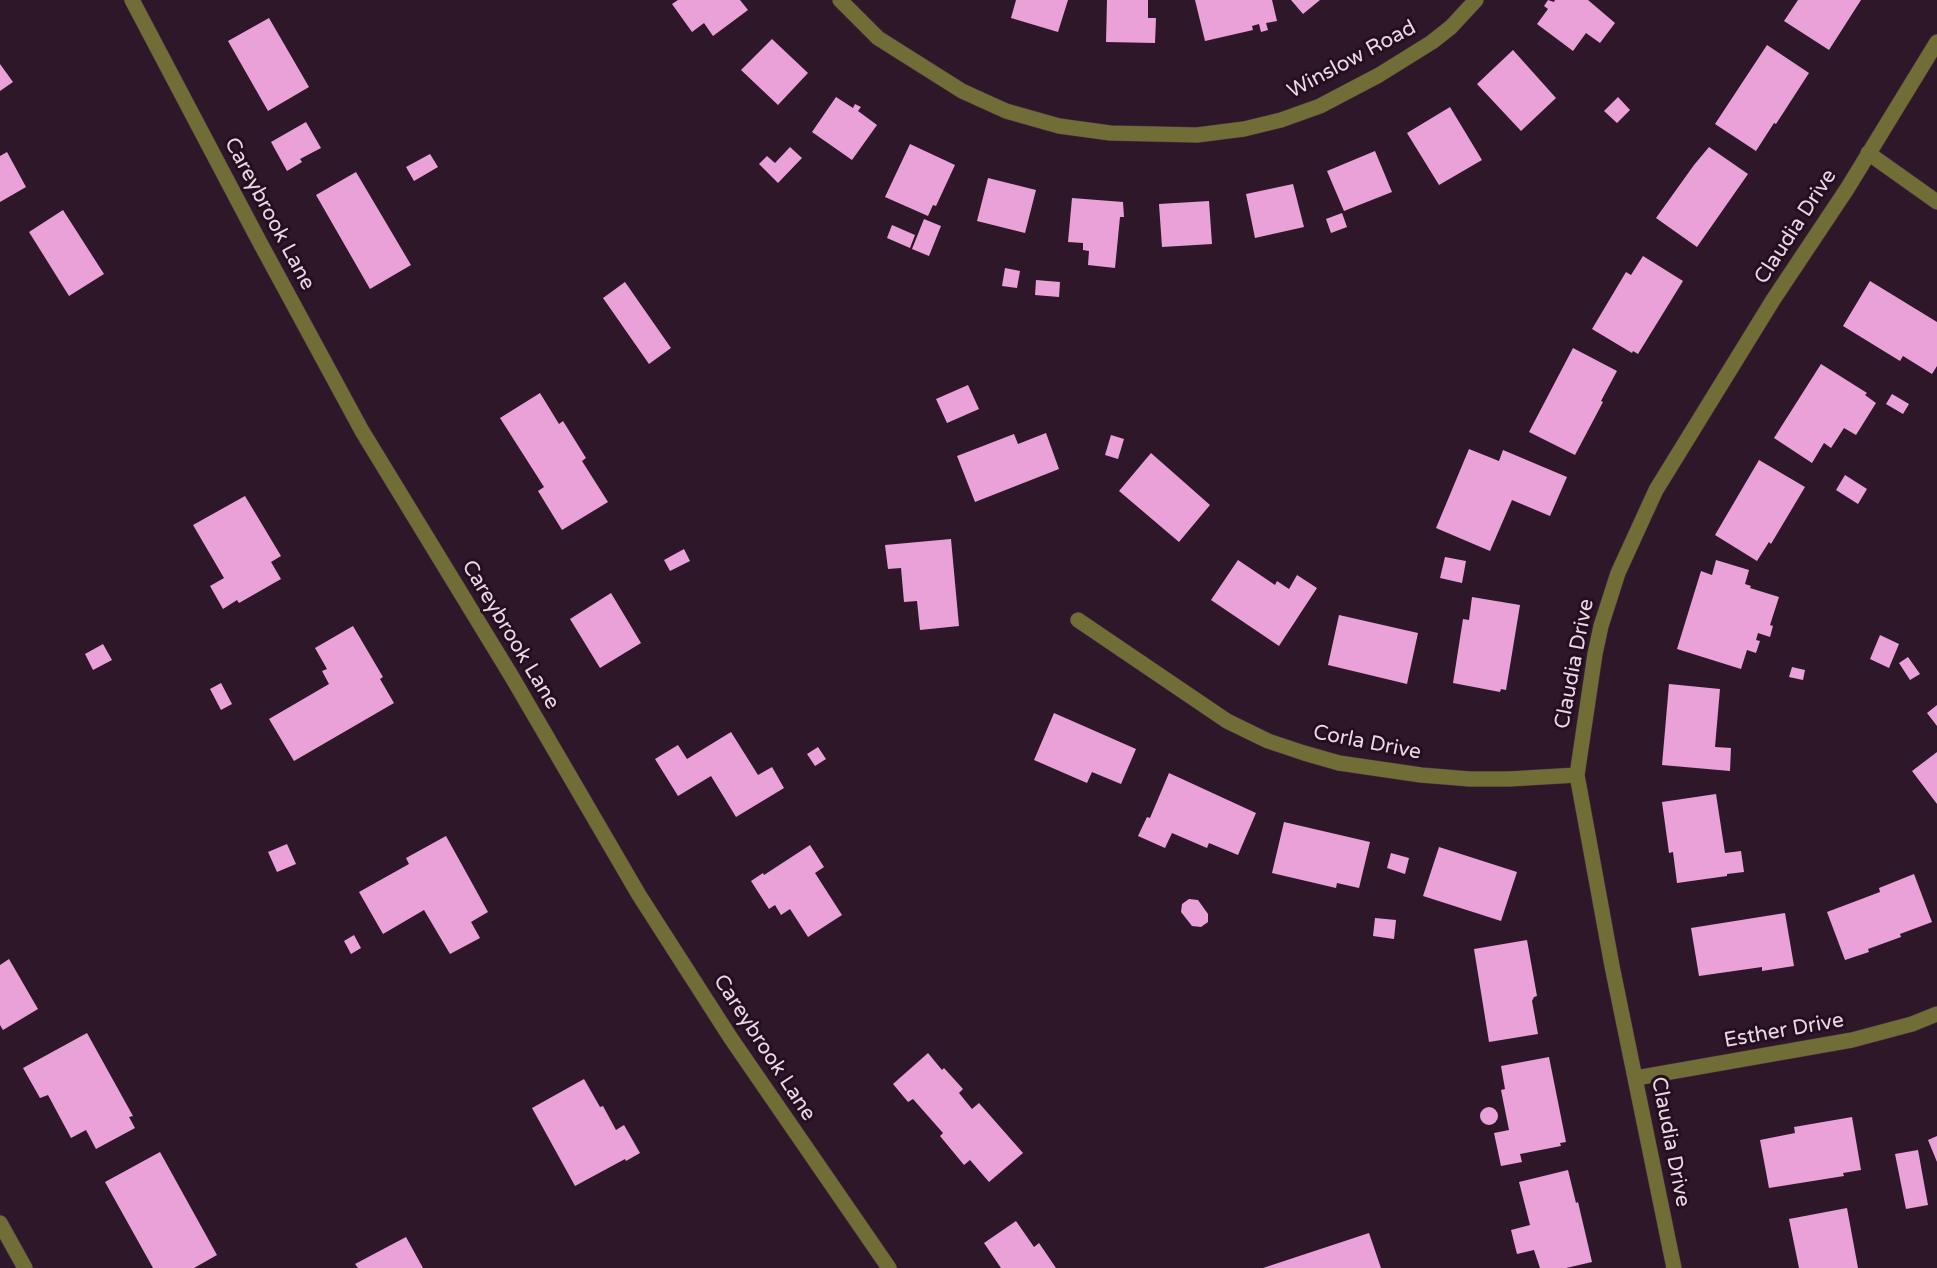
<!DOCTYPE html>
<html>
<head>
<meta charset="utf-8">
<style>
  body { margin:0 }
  canvas { display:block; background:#2f172a }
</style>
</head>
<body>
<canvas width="1937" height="1268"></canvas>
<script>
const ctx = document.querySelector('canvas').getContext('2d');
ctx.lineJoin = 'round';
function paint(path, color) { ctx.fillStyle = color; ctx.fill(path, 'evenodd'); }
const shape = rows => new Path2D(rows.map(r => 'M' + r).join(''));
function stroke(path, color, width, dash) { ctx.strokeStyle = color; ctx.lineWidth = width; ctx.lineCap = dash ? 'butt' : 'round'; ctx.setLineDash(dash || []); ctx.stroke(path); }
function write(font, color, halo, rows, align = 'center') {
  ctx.font = font + ' "Varela Round",sans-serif'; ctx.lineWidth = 6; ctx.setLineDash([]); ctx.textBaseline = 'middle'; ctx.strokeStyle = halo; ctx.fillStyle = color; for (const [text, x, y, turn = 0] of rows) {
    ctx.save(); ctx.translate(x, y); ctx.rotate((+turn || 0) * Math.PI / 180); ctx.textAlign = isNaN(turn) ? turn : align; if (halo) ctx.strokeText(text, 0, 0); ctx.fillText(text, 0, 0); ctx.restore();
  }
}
const building = shape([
  [678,0,740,0,748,10,713,36,704,23,692,32,672,4],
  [1016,0,1068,0,1058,32,1011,18],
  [1107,0,1148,0,1148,18,1156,18,1155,43,1106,42],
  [1195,0,1272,0,1277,21,1266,23,1268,30,1261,32,1259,24,1252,26,1253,30,1205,41],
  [1291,0,1320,0,1303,14],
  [1548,0,1554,2,1555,0,1588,0,1615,23,1600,43,1586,33,1573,51,1537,24,1548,9,1544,6],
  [1798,0,1861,0,1829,50,1784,21],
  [269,18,309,87,268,111,228,41],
  [772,39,808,73,778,105,741,70],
  [1767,45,1809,73,1776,124,1774,123,1756,151,1715,124],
  [1513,50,1556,98,1521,131,1477,84],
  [0,64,13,82,0,91],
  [836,97,853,108,855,104,861,107,858,111,877,125,852,160,812,132],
  [1618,97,1630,110,1617,123,1604,111],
  [1450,107,1482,160,1439,185,1407,133],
  [306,122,321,148,300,159,302,162,287,171,271,142],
  [910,144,955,165,936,206,933,205,928,216,885,197],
  [790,147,802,158,778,183,759,164,767,156,775,163],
  [1709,147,1748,174,1697,247,1656,218,1694,165],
  [1375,151,1392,192,1344,211,1327,171],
  [7,152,26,187,0,202,0,156],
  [430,154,438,167,414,181,406,167],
  [356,172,411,265,370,289,316,195],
  [988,178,1036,190,1025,233,977,221],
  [1293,184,1304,227,1255,238,1246,194],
  [1072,198,1123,202,1124,217,1120,217,1115,268,1088,265,1089,251,1083,250,1083,243,1068,242],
  [1209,201,1212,244,1162,247,1159,204],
  [63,210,104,274,69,296,29,232],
  [1342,213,1347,227,1331,233,1326,219],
  [924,219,941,226,929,256,912,249],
  [892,225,915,235,910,248,887,238],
  [1643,256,1683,281,1638,354,1633,351,1632,353,1592,329,1626,272,1631,275],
  [1005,268,1020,271,1017,288,1002,286],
  [1036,280,1060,282,1059,297,1035,295],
  [1870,281,1937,322,1937,366,1932,374,1903,356,1900,361,1843,326],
  [625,282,671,348,649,364,603,298],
  [1573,348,1617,371,1601,401,1603,402,1575,455,1529,432],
  [1821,364,1867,393,1865,395,1876,403,1856,435,1844,428,1831,448,1824,443,1812,463,1774,438],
  [968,385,979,409,947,423,936,399],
  [540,393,559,424,563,421,586,458,582,461,608,502,562,530,538,491,544,487,500,418],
  [1892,394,1909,404,1903,414,1886,404],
  [1046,433,1059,469,975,502,957,456,1014,434,1018,444],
  [1111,435,1124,439,1118,459,1105,455],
  [1469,449,1499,461,1503,450,1567,477,1550,516,1512,500,1490,551,1436,528],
  [1151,453,1210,505,1179,542,1119,491],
  [1759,460,1805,487,1771,544,1769,542,1757,561,1715,535],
  [1845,475,1867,489,1858,504,1836,490],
  [245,496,281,556,271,562,281,579,239,603,237,600,223,609,210,586,224,578,193,525],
  [951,539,959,626,920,630,917,601,904,602,901,568,888,569,885,545],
  [684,549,690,561,670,571,664,560],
  [1445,557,1466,561,1462,583,1440,578],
  [1238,560,1275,585,1277,581,1289,589,1297,575,1317,588,1279,646,1211,600],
  [1716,560,1749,570,1745,584,1751,586,1750,588,1779,597,1770,625,1773,626,1770,637,1758,633,1756,640,1760,641,1756,653,1747,650,1741,669,1677,649,1701,571,1712,575],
  [611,593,641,643,600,668,570,619],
  [1472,597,1520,605,1506,690,1501,689,1500,692,1453,683,1463,619,1469,620],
  [1339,615,1418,633,1407,684,1328,665],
  [353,626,383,677,380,679,394,703,294,761,269,719,329,684,322,671,327,669,315,648],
  [1880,635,1899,644,1889,668,1870,659],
  [103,644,112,660,93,670,85,654],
  [1908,657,1920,674,1910,680,1899,663],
  [1792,667,1805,670,1803,680,1789,677],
  [221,683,232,704,221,710,210,689],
  [1669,684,1720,689,1715,747,1731,748,1730,771,1662,765],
  [1937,705,1937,726,1927,713],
  [1054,713,1136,749,1121,784,1092,772,1087,783,1034,760],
  [731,732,758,775,772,767,784,788,736,817,711,776,678,796,655,759,678,745,687,759],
  [818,747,826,759,815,766,807,754],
  [1937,752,1937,804,1912,771],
  [1169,773,1256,813,1238,855,1209,843,1207,848,1172,833,1165,848,1138,836,1147,817,1150,818],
  [1716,794,1725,853,1741,851,1744,872,1727,874,1727,876,1677,883,1673,852,1669,853,1662,802],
  [1284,822,1370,842,1359,888,1337,883,1336,888,1272,873],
  [446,836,488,912,471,922,480,938,450,954,424,910,383,934,359,892,409,864,406,858],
  [287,844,296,864,277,872,268,852],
  [810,845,824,867,815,873,842,915,808,937,790,909,781,915,775,905,769,909,751,881,763,873,764,875],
  [1439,847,1517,872,1501,921,1423,896],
  [1391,853,1409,858,1405,874,1387,868],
  [1914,874,1932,922,1900,934,1901,937,1868,949,1869,952,1845,960,1827,912,1880,892,1879,888],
  [1189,899,1198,900,1208,914,1208,922,1201,927,1192,926,1181,912,1182,904],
  [1785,913,1794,966,1762,971,1762,967,1699,976,1691,928],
  [1375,918,1396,920,1394,939,1373,936],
  [354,935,361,948,351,954,344,941],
  [1527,940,1537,996,1534,997,1532,1001,1538,1034,1489,1042,1474,949],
  [9,959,38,1009,3,1030,0,1025,0,965],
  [87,1033,133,1116,129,1117,135,1128,96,1149,86,1130,71,1138,48,1095,40,1098,23,1068],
  [928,1053,942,1070,944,1068,963,1089,959,1093,972,1109,979,1103,1023,1153,989,1182,970,1160,964,1165,940,1136,943,1133,913,1099,908,1102,893,1084],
  [1549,1057,1566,1142,1560,1143,1561,1146,1520,1154,1522,1162,1501,1166,1494,1133,1509,1130,1501,1090,1505,1089,1501,1066],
  [584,1079,600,1107,603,1106,616,1130,624,1125,640,1153,626,1161,625,1159,575,1186,532,1108],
  '1480 1116a9 9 0 1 1 18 0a9 9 0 1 1-18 0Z',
  [1852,1117,1861,1170,1843,1173,1844,1176,1769,1188,1760,1140,1795,1133,1794,1127],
  [1937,1136,1937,1162,1928,1140],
  [1918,1150,1928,1205,1906,1209,1895,1154],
  [160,1152,217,1255,194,1268,153,1268,105,1182],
  [1568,1170,1576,1203,1578,1202,1592,1262,1566,1268,1540,1268,1534,1250,1517,1254,1511,1230,1530,1225,1519,1182],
  [1847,1208,1858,1268,1799,1268,1789,1219],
  [1016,1221,1034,1247,1039,1243,1056,1268,1001,1268,984,1243],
  [1369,1233,1381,1268,1263,1268],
  [406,1237,423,1268,358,1268,355,1264]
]);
const minor = shape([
  [132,0,258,239,362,431,512,677,639,895,730,1037,889,1268],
  [840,0,878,38,962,91,1006,111,1059,126,1110,133,1197,135,1244,129,1281,120,1320,106,1379,75,1432,42,1451,27,1476,0],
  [1868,153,1937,202],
  [1078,620,1227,721,1268,741,1304,753,1339,763,1421,775,1470,779,1509,779,1577,775],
  [1636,1078,1852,1040,1912,1024,1937,1014],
  [0,1223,25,1268],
  [1674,1268,1612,966,1577,775,1595,654,1601,626,1618,573,1656,490,1773,300,1847,189,1937,42]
]);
const streetNames = [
  ["Winslow Road",1352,60,-28],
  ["Careybrook Lane",269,214,62],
  ["Claudia Drive",1796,227,-57],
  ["Careybrook Lane",510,635,59],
  ["Claudia Drive",1575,664,-79],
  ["Corla Drive",1367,743,11],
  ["Esther Drive",1784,1031,-10],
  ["Careybrook Lane",764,1048,57],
  ["Claudia Drive",1670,1142,79]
];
paint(building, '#eaa1d8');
stroke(minor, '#493244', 16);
stroke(minor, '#706e36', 15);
write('21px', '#ead9e5', '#250e20', streetNames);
</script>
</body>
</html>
